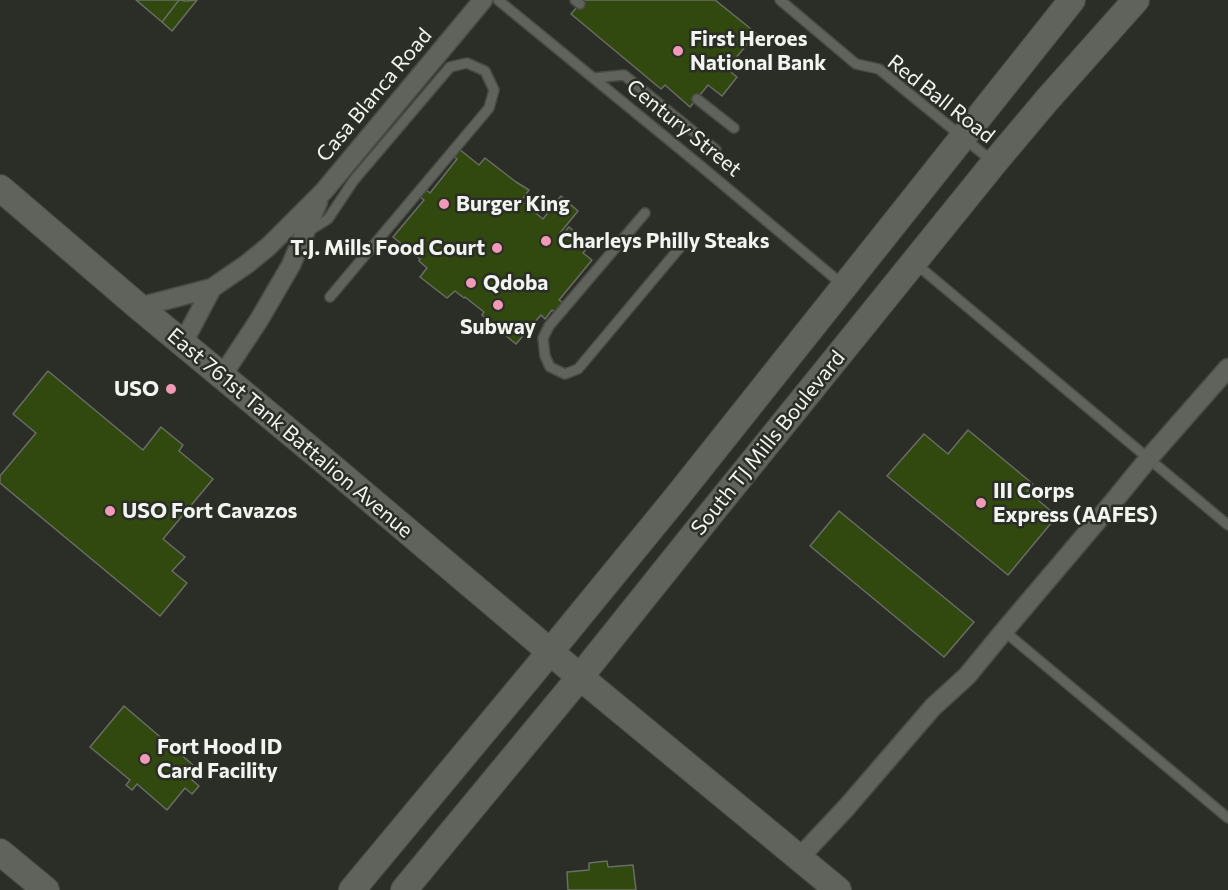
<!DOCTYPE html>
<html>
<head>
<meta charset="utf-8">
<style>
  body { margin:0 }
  canvas { display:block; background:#2a2e27 }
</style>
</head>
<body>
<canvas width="1228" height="890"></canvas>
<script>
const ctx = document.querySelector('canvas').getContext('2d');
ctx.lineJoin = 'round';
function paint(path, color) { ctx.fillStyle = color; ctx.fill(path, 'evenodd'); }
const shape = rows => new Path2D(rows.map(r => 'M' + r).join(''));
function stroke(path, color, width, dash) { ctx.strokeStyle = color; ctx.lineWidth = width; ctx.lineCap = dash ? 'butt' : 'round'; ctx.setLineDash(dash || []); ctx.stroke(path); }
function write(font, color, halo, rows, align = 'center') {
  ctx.font = font + ' Commissioner,sans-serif'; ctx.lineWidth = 5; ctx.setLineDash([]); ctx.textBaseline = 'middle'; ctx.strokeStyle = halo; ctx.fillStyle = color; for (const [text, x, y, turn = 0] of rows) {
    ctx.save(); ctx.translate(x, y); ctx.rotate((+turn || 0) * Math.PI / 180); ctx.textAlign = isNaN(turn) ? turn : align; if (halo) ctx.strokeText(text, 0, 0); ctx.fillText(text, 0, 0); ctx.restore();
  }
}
const building = shape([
  [136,0,179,0,162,22,136,0],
  [179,0,186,1,197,0,172,31,162,22,179,0],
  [583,0,715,0,756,33,727,69,737,77,722,96,708,85,690,107,665,85,661,89,571,14,583,0],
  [459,149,479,165,485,158,516,182,529,190,521,201,543,219,561,196,578,211,560,233,562,235,569,227,590,244,583,253,592,260,559,300,563,303,555,312,552,310,545,319,541,315,516,344,499,330,498,332,491,327,493,326,482,315,484,312,465,297,464,298,455,291,447,298,420,277,427,268,419,261,420,259,393,237,424,200,420,197,426,190,430,193,457,159,453,156,459,149],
  [48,371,143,450,161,427,183,445,179,451,213,479,163,539,185,557,172,571,187,583,160,616,0,483,0,476,36,433,13,414,48,371],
  [968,430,1033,484,1027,491,1057,516,1008,575,887,476,924,434,948,454,968,430],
  [839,511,974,622,944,657,810,546,839,511],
  [124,706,200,771,192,780,199,786,192,794,185,788,167,810,137,784,132,790,126,785,130,780,90,747,124,706],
  [607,861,608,867,633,865,636,890,568,890,567,872,589,870,589,863,607,861]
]);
const lane = shape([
  [498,0,702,167,843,285],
  [575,0,580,4],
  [780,0,856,64,879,69,992,161],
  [594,78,624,75,716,150],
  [697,99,734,128],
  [645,213,549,326,543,338,545,356,550,367,565,374,578,369,682,245],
  [309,231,328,219,354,180,450,67,467,63,485,71,494,90,489,108,330,297],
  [916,264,1228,525],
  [1004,631,1228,818]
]);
const street = shape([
  [139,307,212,288],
  [183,343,212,288,247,264,269,246,324,191,483,0],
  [222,376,259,320,291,265,318,202],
  [799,858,846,808,933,707,967,676,1004,631,1104,513,1149,458,1228,368]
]);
const secondary = shape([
  [0,188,139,307,333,468,580,677,838,890],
  [0,852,46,890],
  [352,890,550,652,676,498,1072,0],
  [404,890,580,677,704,522,994,163,1047,100,1136,0]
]);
const markers = [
  [678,51,6,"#f09ab5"],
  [444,204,6,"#f09ab5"],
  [546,241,6,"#f09ab5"],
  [497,248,6,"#f09ab5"],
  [471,283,6,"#f09ab5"],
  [498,305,6,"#f09ab5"],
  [171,389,6,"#f09ab5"],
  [981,503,6,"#f09ab5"],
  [110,511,6,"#f09ab5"],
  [145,759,6,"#f09ab5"]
];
const poiNames = [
  ["First Heroes",690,39],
  ["National Bank",690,63],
  ["Burger King",456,204],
  ["Charleys Philly Steaks",558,241],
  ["T.J. Mills Food Court",485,248,"right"],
  ["Qdoba",483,283],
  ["Subway",498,327,"center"],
  ["USO",159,389,"right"],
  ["III Corps",993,491],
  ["Express (AAFES)",993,515],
  ["USO Fort Cavazos",122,511],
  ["Fort Hood ID",157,747],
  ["Card Facility",157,771]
];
const streetNames = [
  ["Casa Blanca Road",374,95,-50],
  ["Red Ball Road",941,99,38],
  ["Century Street",684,128,39],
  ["East 761st Tank Battalion Avenue",290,433,40],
  ["South TJ Mills Boulevard",768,443,-51]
];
paint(building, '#31490e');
stroke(building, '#696d66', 1.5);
stroke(lane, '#484b46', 12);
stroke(street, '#484b46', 21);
stroke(secondary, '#484b46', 28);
stroke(lane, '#5f635b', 9);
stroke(street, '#5f635b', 18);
stroke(secondary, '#5f635b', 26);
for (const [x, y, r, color] of markers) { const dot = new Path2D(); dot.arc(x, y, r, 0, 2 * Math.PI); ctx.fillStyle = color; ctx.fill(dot); stroke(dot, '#2a2e27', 2); }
write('bold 21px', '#f1f4ef', '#2a2e27', poiNames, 'left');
write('21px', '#f1f4ef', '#2a2e27', streetNames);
</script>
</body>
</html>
